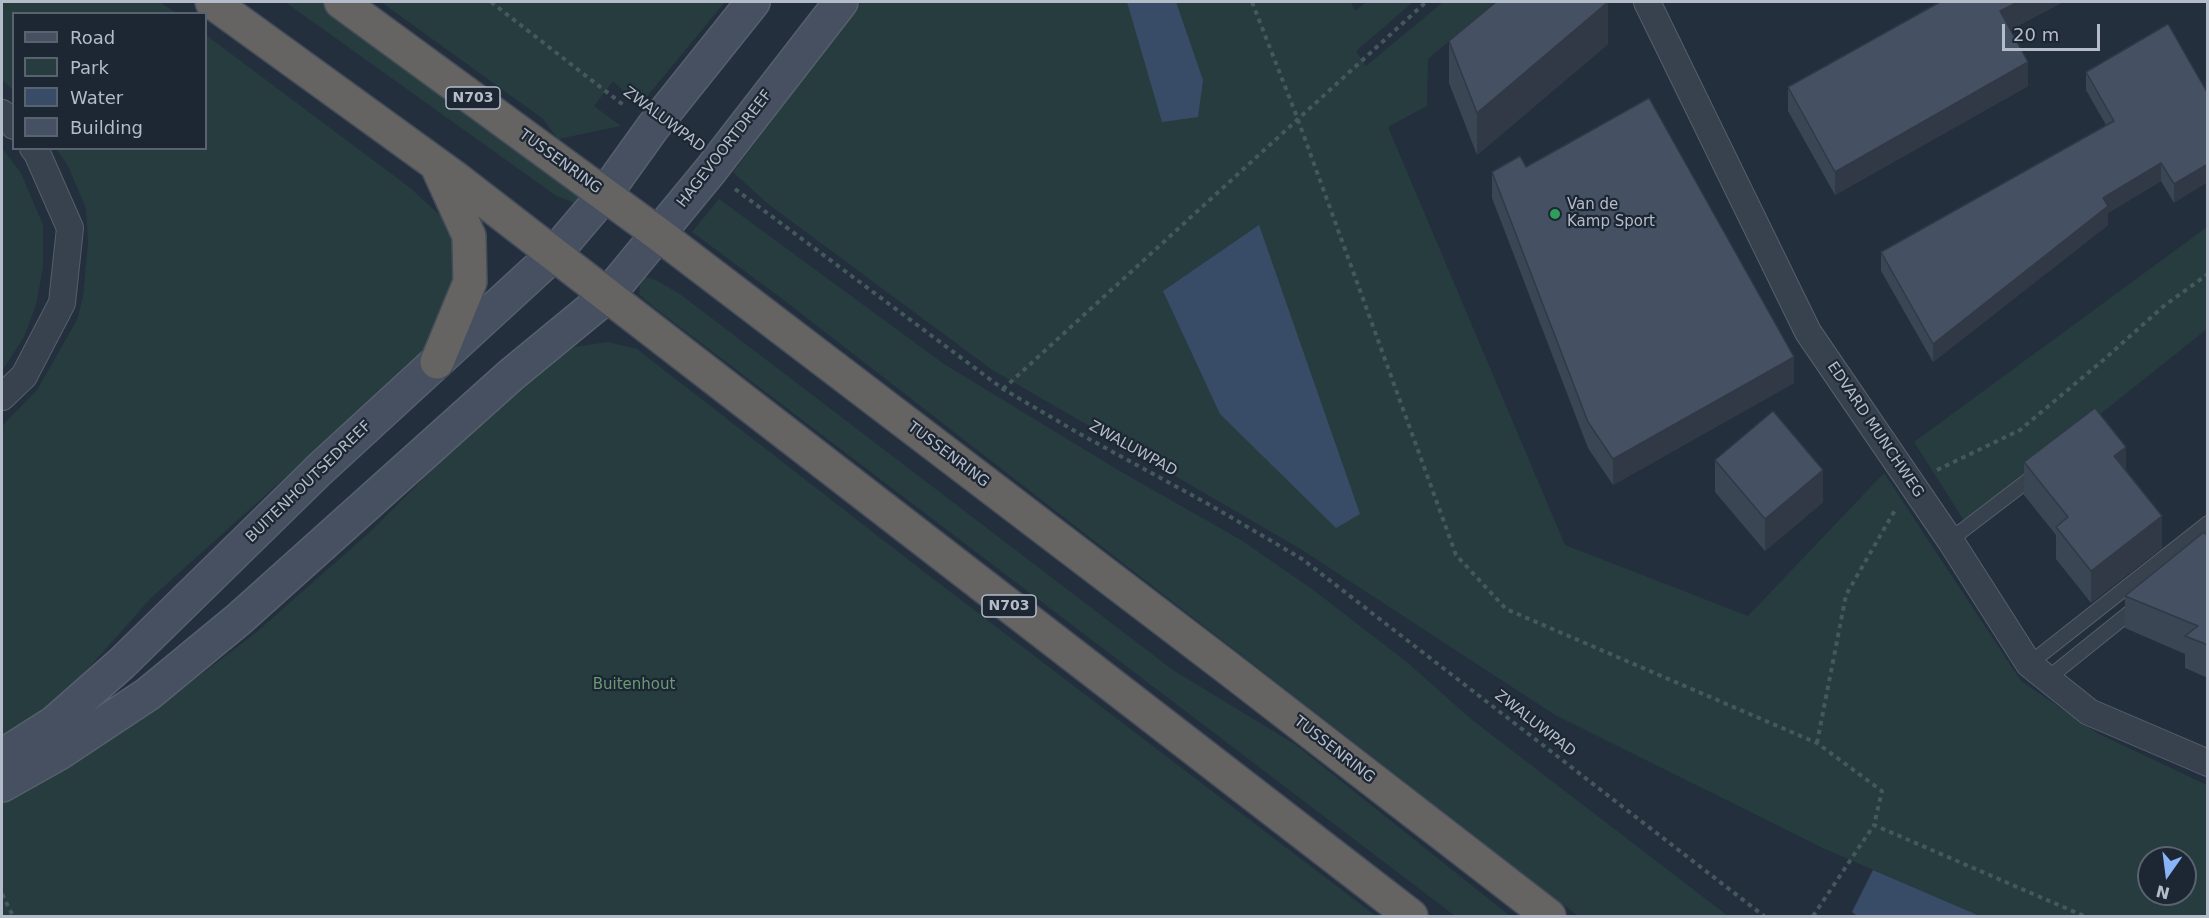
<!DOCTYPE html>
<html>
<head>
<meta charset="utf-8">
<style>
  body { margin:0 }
  #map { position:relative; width:2209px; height:918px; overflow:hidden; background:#242f3e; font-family:"DejaVu Sans",sans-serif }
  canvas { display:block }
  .frame { position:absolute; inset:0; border:3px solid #b4bcc9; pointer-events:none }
  .legend { position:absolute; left:12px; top:12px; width:195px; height:138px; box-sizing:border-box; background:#1d2633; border:2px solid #59626f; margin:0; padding:8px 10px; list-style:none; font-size:18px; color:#b4bcc9 }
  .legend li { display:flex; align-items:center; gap:12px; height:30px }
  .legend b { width:30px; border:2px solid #59626f }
  .north { position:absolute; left:2137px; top:846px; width:60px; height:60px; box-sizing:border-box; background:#1d2633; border:2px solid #59626f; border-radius:50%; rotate:194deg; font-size:16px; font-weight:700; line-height:24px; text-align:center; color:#b4bcc9 }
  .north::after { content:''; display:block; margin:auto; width:21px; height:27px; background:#8ab4f8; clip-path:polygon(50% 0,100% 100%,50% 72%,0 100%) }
  .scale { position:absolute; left:2002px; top:24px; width:98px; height:27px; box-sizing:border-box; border:3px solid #b4bcc9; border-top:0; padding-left:8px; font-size:18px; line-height:21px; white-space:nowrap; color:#b4bcc9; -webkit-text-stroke:4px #1d2633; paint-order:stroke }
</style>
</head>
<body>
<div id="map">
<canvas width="2209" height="918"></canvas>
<div class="frame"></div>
<ul class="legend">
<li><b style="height:8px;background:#465061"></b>Road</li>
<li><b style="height:16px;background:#263c3f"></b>Park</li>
<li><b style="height:16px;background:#394c67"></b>Water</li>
<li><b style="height:16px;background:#455162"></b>Building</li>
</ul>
<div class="north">N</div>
<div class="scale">20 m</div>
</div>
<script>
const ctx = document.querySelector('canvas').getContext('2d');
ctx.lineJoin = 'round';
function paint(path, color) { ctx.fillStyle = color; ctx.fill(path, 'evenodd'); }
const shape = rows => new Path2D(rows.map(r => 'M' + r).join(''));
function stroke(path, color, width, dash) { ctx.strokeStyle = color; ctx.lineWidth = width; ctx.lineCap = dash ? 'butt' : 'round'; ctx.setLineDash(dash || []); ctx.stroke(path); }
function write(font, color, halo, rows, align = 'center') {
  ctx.font = font + ' "DejaVu Sans",sans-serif'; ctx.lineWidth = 4.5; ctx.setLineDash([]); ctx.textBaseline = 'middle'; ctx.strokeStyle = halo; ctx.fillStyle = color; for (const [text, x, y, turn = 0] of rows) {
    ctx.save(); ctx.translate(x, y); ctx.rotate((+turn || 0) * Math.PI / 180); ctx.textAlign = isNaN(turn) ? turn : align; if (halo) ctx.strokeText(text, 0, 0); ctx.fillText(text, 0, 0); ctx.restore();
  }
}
const green = shape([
  [2,2,160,2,176,13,14,14,13,90,2,80],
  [285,2,331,2,581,192,581,206,555,195],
  [381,2,725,2,639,106,613,81,594,106,621,126,558,139,543,119],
  [862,2,1351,2,1355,11,1366,2,1413,2,1356,51,1366,66,1443,2,1495,2,1428,59,1427,106,1388,127,1565,545,1748,616,1884,473,2021,681,2097,733,2207,785,2207,916,1980,916,1825,849,1555,715,1299,548,991,369,768,204,733,172],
  [2149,858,2185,858,2185,894,2149,894],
  [206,35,409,187,442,217,457,251,458,283,425,352,151,598,54,707,2,743,2,426,37,390,77,320,83,297,88,243,86,208,67,164,56,149,206,148],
  [2,148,21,173,43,225,43,268,36,305,24,337,2,371],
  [719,199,944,364,1118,470,1241,540,1312,589,1408,663,1471,719,1728,916,1578,916,785,301,692,232],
  [2207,227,2207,329,1965,522,1914,442],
  [645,277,656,280,680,294,1173,670,1296,745,1510,916,1455,916,651,305,639,294,640,282],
  [608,342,637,349,923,571,1376,916,2,916,2,802,50,778,175,694,252,636,370,532,488,414,545,365,574,347]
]);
const water = shape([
  [1127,2,1176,2,1203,80,1198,117,1162,122],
  [1259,225,1360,514,1336,528,1220,414,1163,291],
  [1873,870,1980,916,1857,916,1852,912]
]);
const path = shape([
  [491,2,626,107],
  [1252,2,1297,117,1456,555,1506,609,1817,743,1882,791,1874,825,2084,916],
  [735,189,1003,389,1080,434,1210,505,1302,559,1764,916],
  [1003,389,1426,2],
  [1937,470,2020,430,2101,362,2165,305,2208,274],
  [1817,743,1846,595,1895,510],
  [2,894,13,916],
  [1813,916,1874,825]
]);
const service = shape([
  [1950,540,2039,472],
  [2029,664,2208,523],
  [2047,679,2138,606]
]);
const minor = shape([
  [1647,2,1808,332,1950,540,2029,664,2089,712,2208,763],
  [2,113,14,126],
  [2,397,24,376,62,303,70,228,37,153,33,148]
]);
const secondary = shape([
  [2,756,54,723,122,663,319,470,554,254,605,194,653,127,753,2],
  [2,785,59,753,148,694,239,619,511,375,607,296,710,171,841,2]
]);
const trunk = shape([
  [212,2,454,177,1411,916],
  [341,2,657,233,1228,668,1549,916],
  [437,362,470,282,469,236,438,168]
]);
const wall = shape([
  [1940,2,2063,2,2010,30,2028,86,1835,195,1788,111,1788,87],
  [1449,41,1608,44,1477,155,1449,83],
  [2086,72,2208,94,2174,203,2161,181,2108,213,2108,225,1933,362,1881,271,1881,252,2106,125,2086,90],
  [1526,167,1794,383,1613,485,1588,448,1492,198,1492,172],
  [1715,460,1823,502,1765,551,1715,492],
  [2024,462,2126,471,2162,548,2091,603,2056,559,2056,535,2024,495],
  [2208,537,2208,678,2185,668,2185,654,2125,628,2125,596]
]);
const shadedWall = shape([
  [1608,2,1608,44,1477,155,1477,113],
  [2018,2,2063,2,2000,35,2000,11],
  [2028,62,2028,86,1835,195,1835,172],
  [2161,163,2161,181,2108,213,2108,225,1933,362,1933,344,2103,198],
  [2208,164,2208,182,2174,203,2174,184],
  [1794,357,1794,383,1613,485,1613,459],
  [2126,447,2126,479,2114,456],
  [1823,470,1823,502,1765,551,1765,519],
  [2162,516,2162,548,2091,603,2091,571]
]);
const building = shape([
  [1496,2,1608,2,1477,113,1449,41,1496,2],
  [1940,2,2018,2,2000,11,2028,62,1835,172,1788,87,1940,2],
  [2168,24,2208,94,2208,164,2174,184,2161,163,2103,198,2108,206,1933,344,1881,252,2114,121,2086,72,2168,24],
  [1649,98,1794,357,1613,459,1588,422,1492,172,1520,156,1526,167,1649,98],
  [2095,408,2126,447,2114,456,2162,516,2091,571,2056,527,2068,517,2024,462,2095,408],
  [1773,411,1823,470,1765,519,1715,460,1773,411],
  [2204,532,2208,537,2208,645,2185,636,2198,626,2125,596,2204,532]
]);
const markers = [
  [1555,214,6,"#2e9e5b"]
];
const shields = [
  [473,98,54],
  [1009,606,54]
];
const shieldNames = [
  ["N703",473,98],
  ["N703",1009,606]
];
const streetNames = [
  ["ZWALUWPAD",664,120,37],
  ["HAGEVOORTDREEF",725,149,-52],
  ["TUSSENRING",560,162,36],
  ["EDVARD MUNCHWEG",1875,430,56],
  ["ZWALUWPAD",1133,449,29],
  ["TUSSENRING",948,455,37],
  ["BUITENHOUTSEDREEF",309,482,-44],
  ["ZWALUWPAD",1535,724,38],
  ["TUSSENRING",1334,750,38]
];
const poiNames = [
  ["Van de",1567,205],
  ["Kamp Sport",1567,222]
];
const parkNames = [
  ["Buitenhout",634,685]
];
paint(green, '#263c3f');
paint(water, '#394c67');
stroke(service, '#565f6c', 16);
stroke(minor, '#565f6c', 28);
stroke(secondary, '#565f6c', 36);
stroke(trunk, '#434c59', 36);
stroke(path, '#44595c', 4, [4.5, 4.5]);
stroke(service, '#38414e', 14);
stroke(minor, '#38414e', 26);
stroke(secondary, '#465061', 33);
stroke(trunk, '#656462', 33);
paint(wall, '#3b4654');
paint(shadedWall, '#303945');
paint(building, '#455162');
stroke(building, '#303945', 1.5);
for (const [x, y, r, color] of markers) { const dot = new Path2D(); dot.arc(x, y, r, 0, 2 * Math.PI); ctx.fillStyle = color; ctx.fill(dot); stroke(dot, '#1d2633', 2); }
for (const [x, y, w] of shields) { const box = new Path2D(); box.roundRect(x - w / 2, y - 11, w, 22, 4.5); ctx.fillStyle = '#1d2633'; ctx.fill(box); stroke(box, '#b4bcc9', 1.5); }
write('bold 14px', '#b4bcc9', null, shieldNames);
write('15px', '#b4bcc9', '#1d2633', streetNames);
write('15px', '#b4bcc9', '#1d2633', poiNames, 'left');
write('15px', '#6b9a76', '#1d2633', parkNames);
</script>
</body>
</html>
